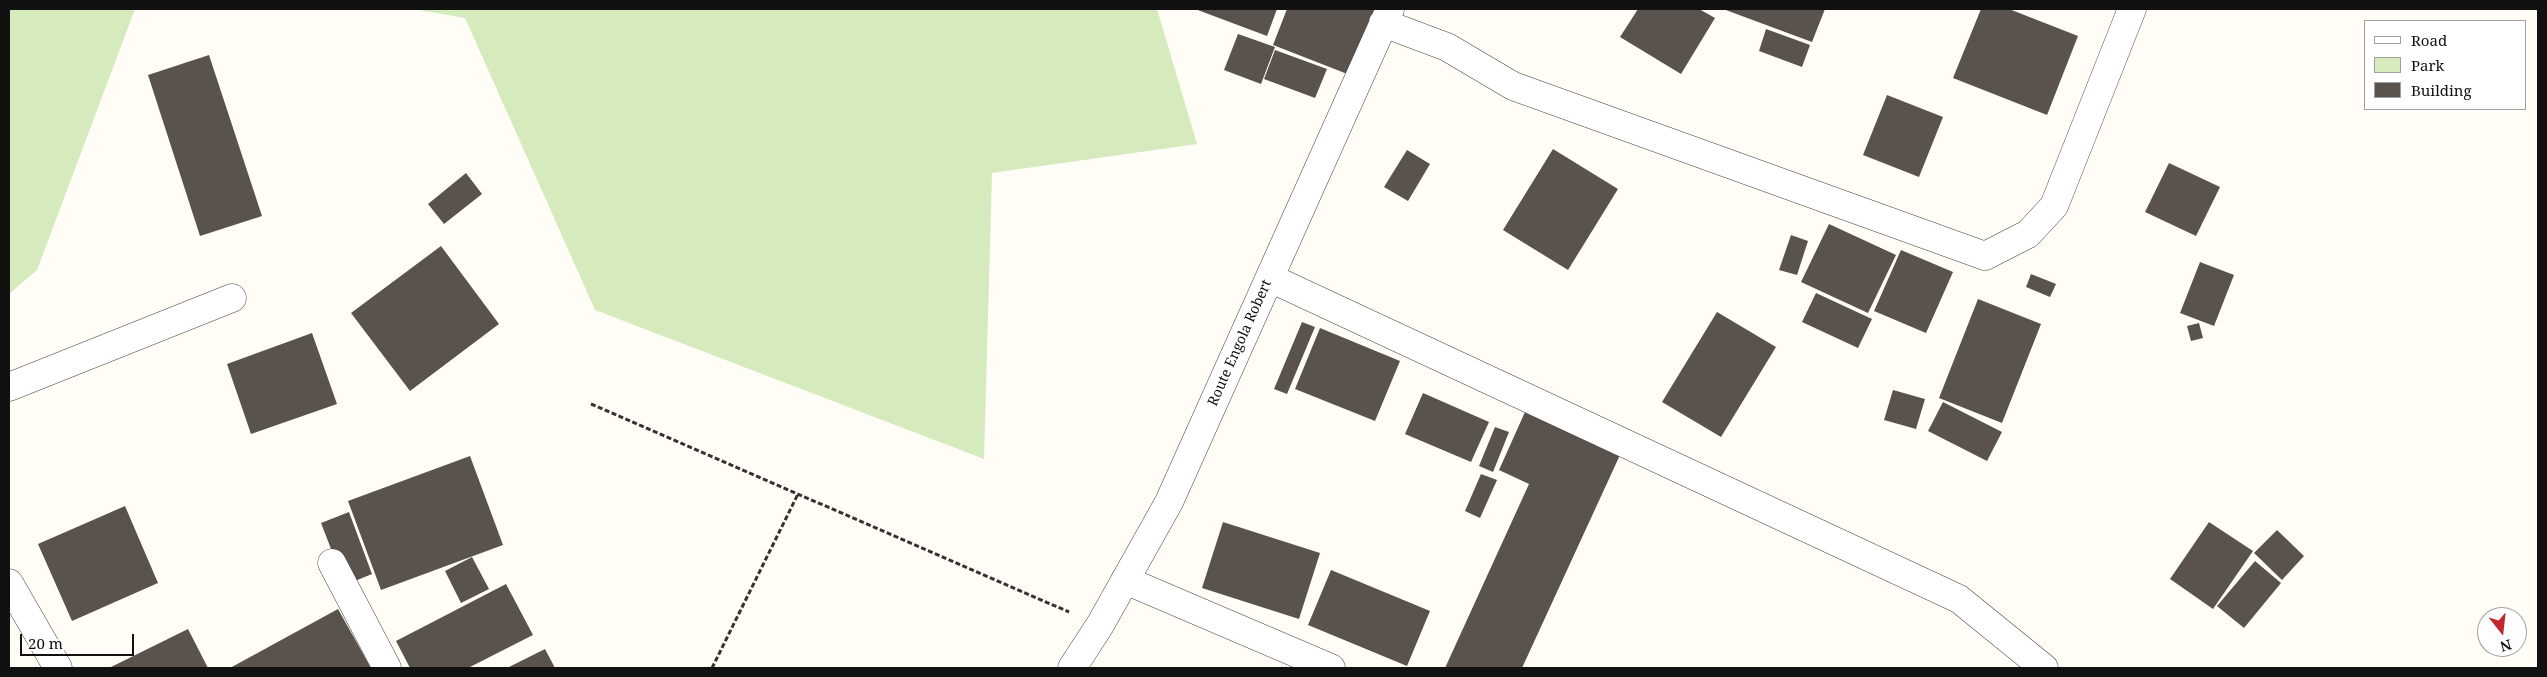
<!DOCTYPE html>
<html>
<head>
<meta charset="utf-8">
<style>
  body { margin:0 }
  #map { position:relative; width:2547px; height:677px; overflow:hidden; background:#fffdf5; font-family:"Noto Serif",serif }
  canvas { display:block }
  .frame { position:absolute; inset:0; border:10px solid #111; pointer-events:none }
  .legend { position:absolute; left:2364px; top:20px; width:162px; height:90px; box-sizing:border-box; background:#fff; border:1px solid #a0a0a0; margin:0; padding:6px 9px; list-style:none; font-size:15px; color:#111 }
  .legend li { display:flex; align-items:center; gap:10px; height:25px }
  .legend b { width:25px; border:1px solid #a0a0a0 }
  .north { position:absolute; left:2477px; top:607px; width:50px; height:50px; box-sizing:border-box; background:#fff; border:1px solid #a0a0a0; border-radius:50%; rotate:164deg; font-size:14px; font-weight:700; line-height:20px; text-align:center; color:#111 }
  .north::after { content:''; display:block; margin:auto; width:18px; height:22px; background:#c4262e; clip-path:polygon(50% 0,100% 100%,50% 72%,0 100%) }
  .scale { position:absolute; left:20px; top:634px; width:114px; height:22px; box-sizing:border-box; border:2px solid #111; border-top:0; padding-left:6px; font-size:15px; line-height:18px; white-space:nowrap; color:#111; -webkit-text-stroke:4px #fff; paint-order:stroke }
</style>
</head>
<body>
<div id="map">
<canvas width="2547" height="677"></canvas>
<div class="frame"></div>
<ul class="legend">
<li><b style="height:6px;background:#fff"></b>Road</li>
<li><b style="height:14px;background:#d5ebbd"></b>Park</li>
<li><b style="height:14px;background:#5a524d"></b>Building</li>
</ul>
<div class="north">N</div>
<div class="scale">20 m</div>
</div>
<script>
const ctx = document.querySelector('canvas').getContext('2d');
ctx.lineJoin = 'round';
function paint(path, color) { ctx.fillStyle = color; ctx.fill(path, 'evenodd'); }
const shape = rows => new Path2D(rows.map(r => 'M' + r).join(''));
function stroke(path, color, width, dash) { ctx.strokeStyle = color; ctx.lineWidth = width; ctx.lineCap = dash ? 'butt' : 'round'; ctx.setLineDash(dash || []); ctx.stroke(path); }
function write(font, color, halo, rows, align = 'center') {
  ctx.font = font + ' "Noto Serif",serif'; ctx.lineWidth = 5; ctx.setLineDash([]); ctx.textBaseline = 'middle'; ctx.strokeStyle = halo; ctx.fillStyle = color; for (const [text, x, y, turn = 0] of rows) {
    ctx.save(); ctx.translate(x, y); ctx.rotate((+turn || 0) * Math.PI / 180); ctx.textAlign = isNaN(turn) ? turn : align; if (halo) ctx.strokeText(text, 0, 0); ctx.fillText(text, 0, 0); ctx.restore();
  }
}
const green = shape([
  [9,9,135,9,37,270,9,294],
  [413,9,1157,9,1197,144,992,173,984,459,595,310,465,18]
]);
const building = shape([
  [1195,9,1277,9,1267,36],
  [1287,9,1376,9,1350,75,1273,45],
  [1638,9,1699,9,1715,18,1681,74,1620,37],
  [1723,9,1825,9,1812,42],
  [1981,9,2009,9,2078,36,2047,115,1953,78],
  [1766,29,1810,45,1802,67,1759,51],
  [1238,34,1275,47,1261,84,1224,70],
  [1275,50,1327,69,1315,98,1264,79],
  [209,55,262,216,200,236,148,75],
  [1887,95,1943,117,1919,177,1863,155],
  [1553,149,1618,189,1568,270,1503,230],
  [1407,150,1430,164,1408,201,1384,187],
  [2169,163,2220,187,2196,236,2145,212],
  [466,173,482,194,444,224,428,204],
  [1829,224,1896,255,1868,313,1801,282],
  [1791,235,1808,241,1797,275,1779,270],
  [441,246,499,324,410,391,351,313],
  [1901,250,1953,272,1926,333,1874,311],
  [2200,262,2234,275,2214,326,2180,313],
  [2031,274,2056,284,2050,297,2026,287],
  [1816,293,1872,319,1858,348,1802,322],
  [1978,299,2041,324,2002,423,1939,398],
  [1717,312,1776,347,1721,437,1662,402],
  [1302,322,1315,327,1287,394,1274,389],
  [2199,323,2203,338,2191,341,2187,326],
  [1320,328,1400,361,1375,421,1295,389],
  [312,333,337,404,251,434,227,364],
  [1893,390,1925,399,1916,429,1884,420],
  [1423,393,1489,422,1471,462,1405,434],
  [1943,402,2002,432,1987,461,1928,431],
  [1525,412,1620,455,1522,668,1445,668,1529,484,1499,470],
  [1495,427,1509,432,1493,472,1479,466],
  [470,456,503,545,381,590,348,501],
  [1481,474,1497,480,1480,518,1465,511],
  [125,506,158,583,72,621,38,544],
  [349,512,372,574,345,585,321,523],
  [1223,522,1320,553,1299,619,1202,588],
  [2209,522,2253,551,2213,609,2170,579],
  [2277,530,2304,556,2282,580,2254,553],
  [472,557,489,589,461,603,445,571],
  [2255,561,2281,583,2244,628,2217,606],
  [1331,570,1430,611,1407,666,1308,625],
  [506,584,533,635,468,668,410,668,396,641],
  [338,609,371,668,230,668],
  [188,629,208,668,109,668],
  [545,649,555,668,507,668]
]);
const path = shape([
  [591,404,1069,612],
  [712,668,798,494]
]);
const minor = shape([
  [1383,23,1447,47,1513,86,1985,256,2028,234,2054,206,2132,9],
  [1270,278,1959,599,2044,668],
  [9,387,232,298],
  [332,563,387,668],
  [1125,580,1331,668],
  [9,583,58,668],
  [1072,668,1100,625,1169,502,1390,9]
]);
const streetNames = [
  ["Route Engola Robert",1240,343,-66]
];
paint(green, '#d5ebbd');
paint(building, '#5a524d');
stroke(minor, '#444', 29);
stroke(path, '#333', 3, [5, 2.5]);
stroke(minor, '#fff', 28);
write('14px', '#111', '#fff', streetNames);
</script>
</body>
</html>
